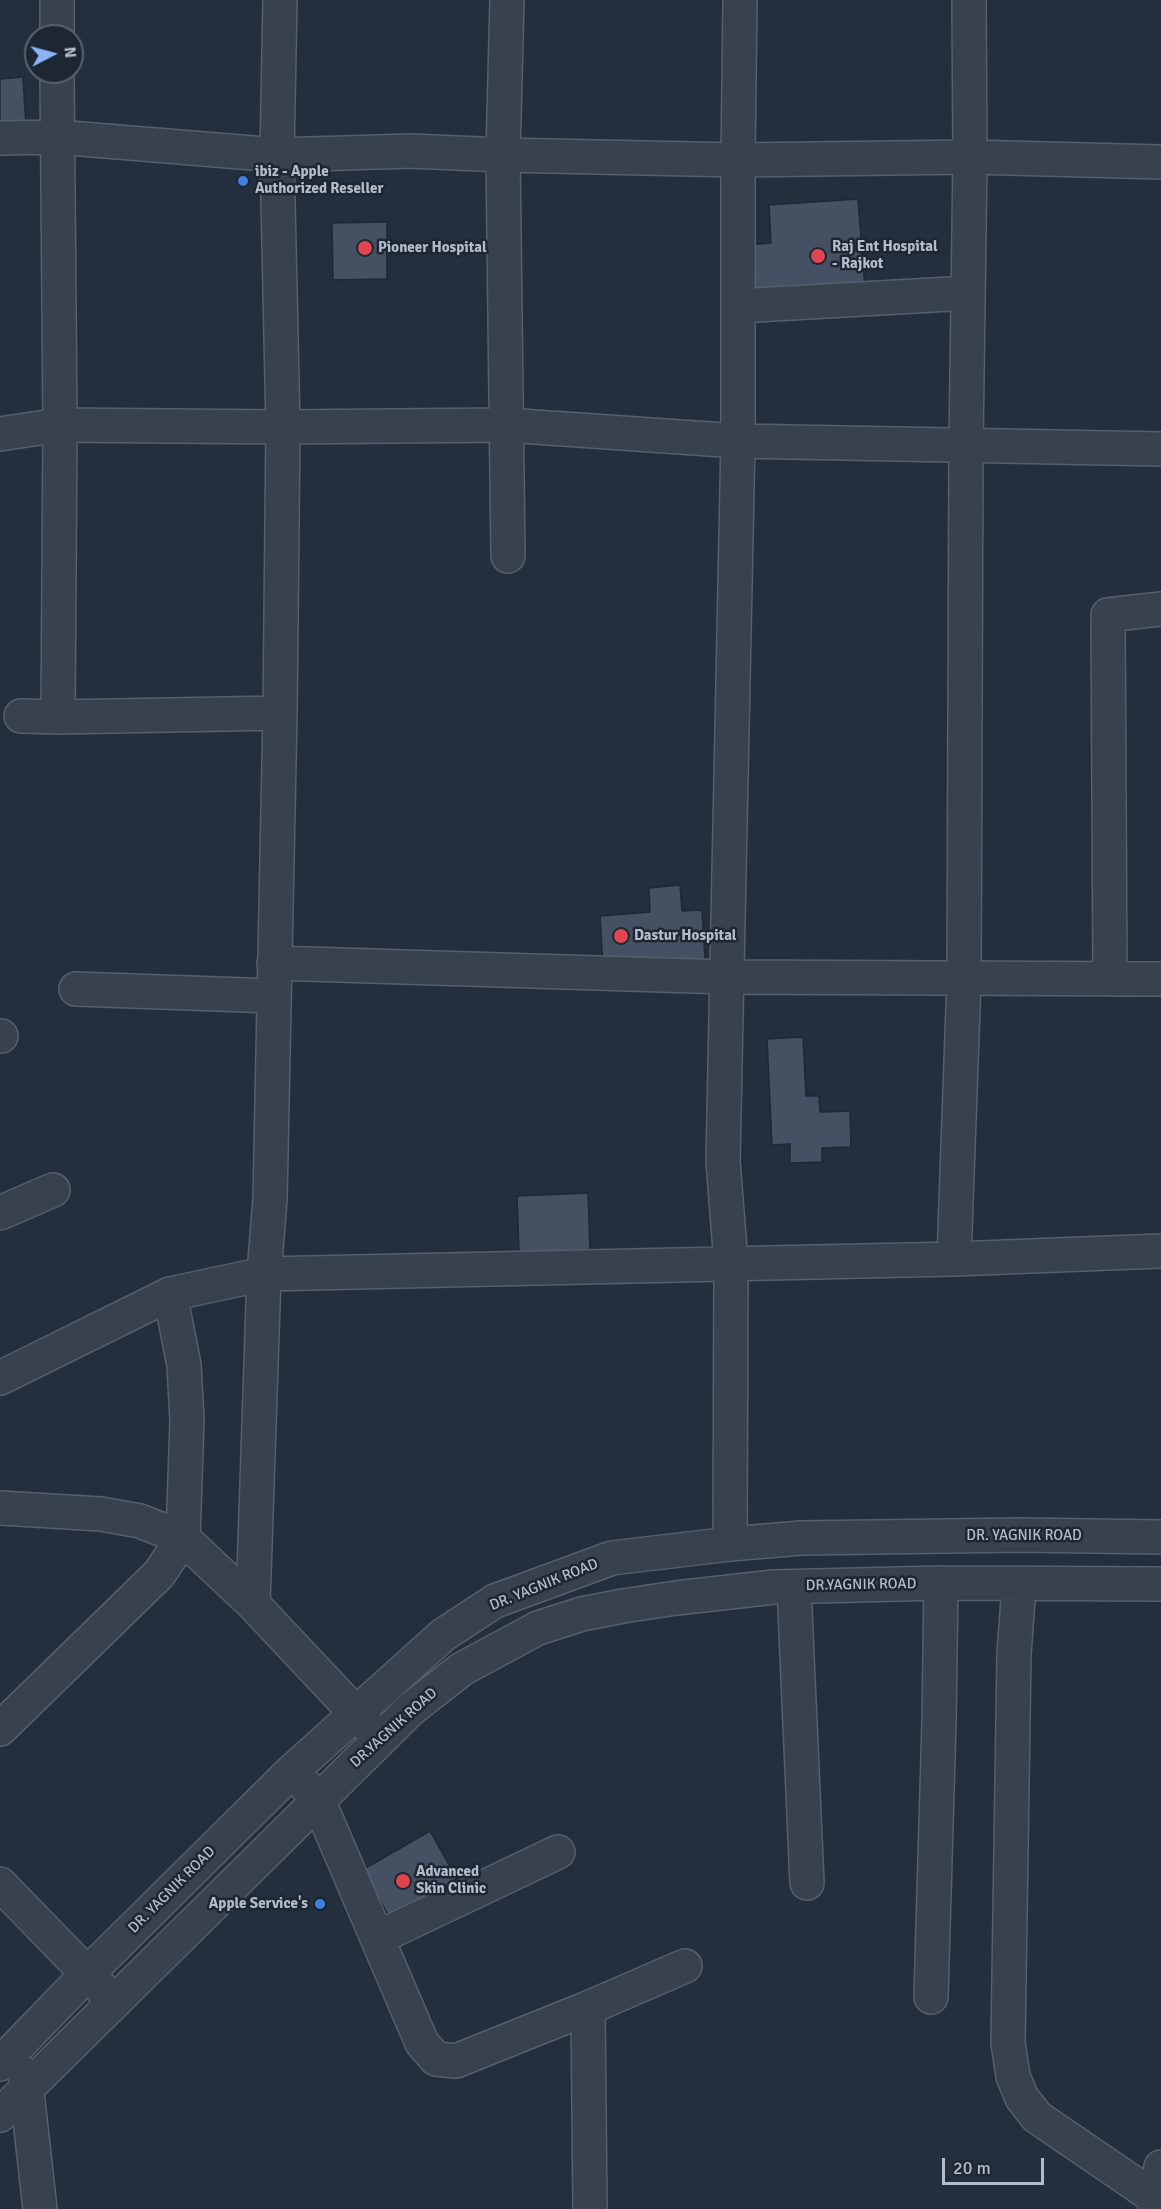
<!DOCTYPE html>
<html>
<head>
<meta charset="utf-8">
<style>
  body { margin:0 }
  #map { position:relative; width:1161px; height:2209px; overflow:hidden; background:#242f3e; font-family:Signika,sans-serif }
  canvas { display:block }
  .north { position:absolute; left:24px; top:24px; width:60px; height:60px; box-sizing:border-box; background:#1d2633; border:2px solid #59626f; border-radius:50%; rotate:84deg; font-size:16px; font-weight:700; line-height:24px; text-align:center; color:#b4bcc9 }
  .north::after { content:''; display:block; margin:auto; width:21px; height:27px; background:#8ab4f8; clip-path:polygon(50% 0,100% 100%,50% 72%,0 100%) }
  .scale { position:absolute; left:942px; top:2158px; width:102px; height:27px; box-sizing:border-box; border:3px solid #b4bcc9; border-top:0; padding-left:8px; font-size:18px; line-height:21px; white-space:nowrap; color:#b4bcc9; -webkit-text-stroke:4px #1d2633; paint-order:stroke }
</style>
</head>
<body>
<div id="map">
<canvas width="1161" height="2209"></canvas>
<div class="north">N</div>
<div class="scale">20 m</div>
</div>
<script>
const ctx = document.querySelector('canvas').getContext('2d');
ctx.lineJoin = 'round';
function paint(path, color) { ctx.fillStyle = color; ctx.fill(path, 'evenodd'); }
const shape = rows => new Path2D(rows.map(r => 'M' + r).join(''));
function stroke(path, color, width, dash) { ctx.strokeStyle = color; ctx.lineWidth = width; ctx.lineCap = dash ? 'butt' : 'round'; ctx.setLineDash(dash || []); ctx.stroke(path); }
function write(font, color, halo, rows, align = 'center') {
  ctx.font = font + ' Signika,sans-serif'; ctx.lineWidth = 5; ctx.setLineDash([]); ctx.textBaseline = 'middle'; ctx.strokeStyle = halo; ctx.fillStyle = color; for (const [text, x, y, turn = 0] of rows) {
    ctx.save(); ctx.translate(x, y); ctx.rotate((+turn || 0) * Math.PI / 180); ctx.textAlign = isNaN(turn) ? turn : align; if (halo) ctx.strokeText(text, 0, 0); ctx.fillText(text, 0, 0); ctx.restore();
  }
}
const building = shape([
  [23,77,26,126,0,127,0,79,23,77],
  [858,199,865,289,751,298,747,245,771,243,769,205,858,199],
  [387,222,387,279,333,280,332,223,387,222],
  [680,885,682,911,702,910,705,960,603,967,600,916,650,912,649,888,680,885],
  [803,1037,806,1096,819,1096,820,1112,850,1111,851,1147,822,1148,822,1162,790,1163,790,1144,772,1145,767,1039,803,1037],
  [588,1193,590,1250,519,1252,517,1196,588,1193],
  [430,1831,457,1879,390,1918,362,1870,430,1831]
]);
const minor = shape([
  [280,0,277,155,283,427,280,713,270,1199,264,1274,253,1604,380,1739],
  [507,0,503,155,508,556],
  [57,36,57,0],
  [0,138,57,137,277,155,411,151,503,155,738,160,970,157,1161,162],
  [738,306,968,293],
  [0,434,60,425,283,427,506,425,738,441,1161,449],
  [21,716,58,717,60,425,57,72],
  [58,717,280,713],
  [274,963,727,977,1161,979],
  [1110,979,1108,615,1161,609],
  [76,989,274,996],
  [0,1036,1,1036],
  [0,1213,53,1190],
  [954,1259,964,979,966,446,970,157,969,0],
  [0,1378,170,1294,264,1274,954,1259,1161,1251],
  [0,1508,101,1514,140,1521,183,1538,253,1604],
  [730,1544,731,1263,723,1161,738,441,738,160,740,0],
  [1019,1585,1014,1654,1008,2043,1013,2076,1022,2098,1037,2117,1157,2199],
  [794,1587,807,1883],
  [0,1729,159,1574,183,1538,187,1420,184,1365,170,1294],
  [306,1786,318,1800,422,2043,436,2059,456,2061,588,2008,590,2209],
  [0,1884,103,1990],
  [377,1938,558,1852],
  [931,1997,939,1722,941,1583],
  [588,2008,685,1966],
  [0,2064,87,1974,292,1771,443,1635,495,1601,612,1558,730,1544,801,1538,1021,1535,1161,1537],
  [25,2074,40,2209],
  [0,2115,411,1709,462,1669,538,1628,582,1614,623,1606,676,1598,774,1587,941,1583,1161,1584],
  [1155,2209,1161,2167]
]);
const markers = [
  [243,181,6,"#3f7fe0"],
  [365,248,8,"#e0444e"],
  [818,256,8,"#e0444e"],
  [621,936,8,"#e0444e"],
  [403,1881,8,"#e0444e"],
  [320,1904,6,"#3f7fe0"]
];
const poiNames = [
  ["ibiz - Apple",255,172],
  ["Authorized Reseller",255,189],
  ["Raj Ent Hospital",832,247],
  ["- Rajkot",832,264],
  ["Pioneer Hospital",378,248],
  ["Dastur Hospital",634,936],
  ["Advanced",416,1872],
  ["Skin Clinic",416,1889],
  ["Apple Service's",308,1904,"right"]
];
const streetNames = [
  ["DR. YAGNIK ROAD",1024,1536],
  ["DR. YAGNIK ROAD",544,1585,-22],
  ["DR.YAGNIK ROAD",861,1585,-1],
  ["DR.YAGNIK ROAD",394,1728,-42],
  ["DR. YAGNIK ROAD",172,1890,-45]
];
paint(building, '#455162');
stroke(building, '#1f2835', 1.5);
stroke(minor, '#565f6c', 36);
stroke(minor, '#38414e', 33);
for (const [x, y, r, color] of markers) { const dot = new Path2D(); dot.arc(x, y, r, 0, 2 * Math.PI); ctx.fillStyle = color; ctx.fill(dot); stroke(dot, '#1d2633', 2); }
write('bold 15px', '#b4bcc9', '#1d2633', poiNames, 'left');
write('15px', '#b4bcc9', '#1d2633', streetNames);
</script>
</body>
</html>
